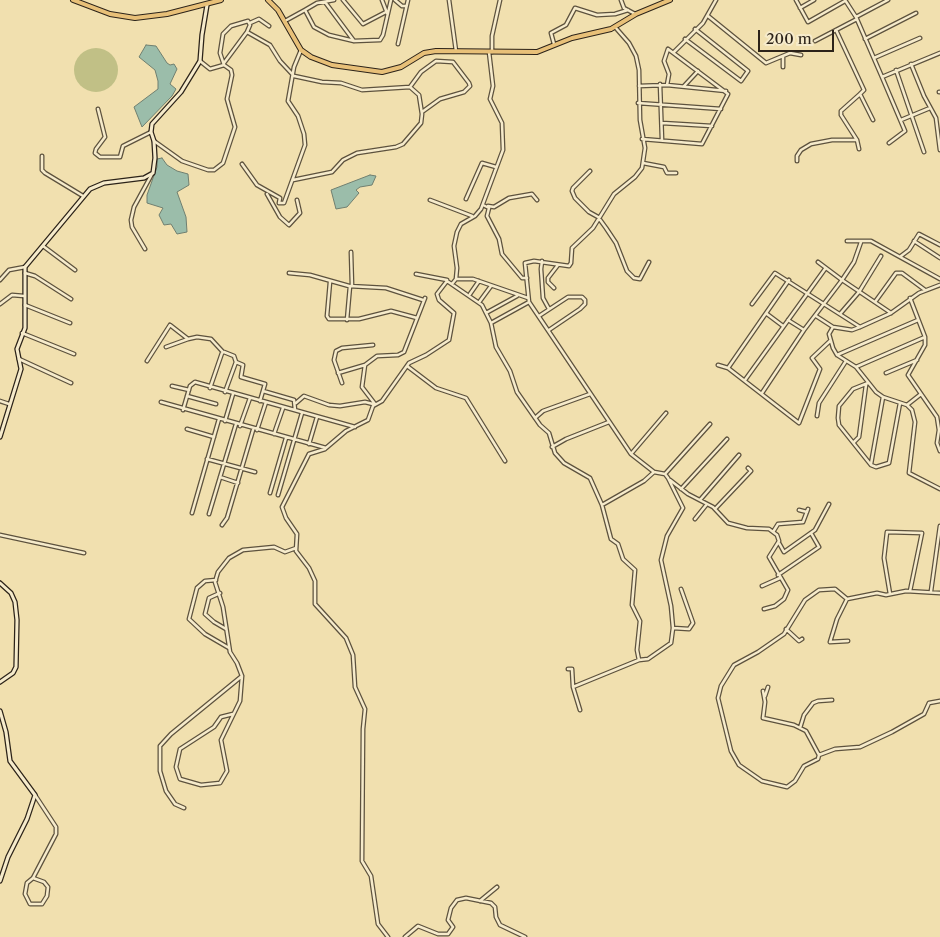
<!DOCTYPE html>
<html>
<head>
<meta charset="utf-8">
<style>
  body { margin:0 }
  #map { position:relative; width:940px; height:937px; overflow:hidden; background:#f1e0af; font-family:"Libre Caslon Text",serif }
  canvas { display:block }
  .scale { position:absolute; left:758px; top:30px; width:76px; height:22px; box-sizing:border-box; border:2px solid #2c2319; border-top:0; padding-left:6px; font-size:15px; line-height:18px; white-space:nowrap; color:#2c2319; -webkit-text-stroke:4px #f6ebcb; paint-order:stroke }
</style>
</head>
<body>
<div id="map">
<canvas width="940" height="937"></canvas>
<div class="scale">200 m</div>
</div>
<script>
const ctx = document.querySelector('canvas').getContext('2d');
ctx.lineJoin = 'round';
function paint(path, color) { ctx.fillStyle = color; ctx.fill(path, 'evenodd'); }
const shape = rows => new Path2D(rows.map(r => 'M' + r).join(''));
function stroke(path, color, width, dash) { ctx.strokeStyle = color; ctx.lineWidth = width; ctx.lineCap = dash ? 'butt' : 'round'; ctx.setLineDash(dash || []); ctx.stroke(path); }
const green = shape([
  '74 70a22 22 0 1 1 44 0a22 22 0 1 1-44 0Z'
]);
const water = shape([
  [146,45,156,46,167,63,170,65,174,64,177,69,170,84,176,89,172,96,142,127,134,107,158,89,158,81,155,70,139,57,146,45],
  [162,158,167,165,177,171,188,174,189,185,177,192,186,217,187,232,177,234,171,224,164,225,159,215,163,208,147,203,147,195,157,167,157,159,162,158],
  [370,175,376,176,372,185,360,187,356,190,359,193,347,207,336,209,331,190,370,175]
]);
const street = shape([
  [343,0,363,24,386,12],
  [382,0,387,13],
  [395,0,402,6,406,6],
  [449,0,456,51],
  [621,0,624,8,635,14],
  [796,0,808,22,845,1],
  [845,0,856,17,882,77,940,53],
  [325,2,354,41],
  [800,8,814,0],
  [305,10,317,3,334,0],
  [708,16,766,63,790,53,801,55],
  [856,17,888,0],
  [285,21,305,10,314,27,329,35,354,41,380,40,383,35,391,0],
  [250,23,259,19,269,26],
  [836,30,864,90,860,94,873,120],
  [247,32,270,45,280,61,294,76,322,82,341,83,362,90,410,87,419,95,422,114,421,123,403,144,396,147,357,153,343,160,332,172,293,180],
  [685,39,741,81,748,71,695,29],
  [865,39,916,13],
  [815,41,857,19],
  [398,44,408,0],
  [554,44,551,33,566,25,575,8,597,15,615,14,628,10],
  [492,52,492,36,500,0],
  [674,52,703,23,716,0],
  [874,58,920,38],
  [911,64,924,96,936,118,940,150],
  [224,65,220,53,223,34,231,26,248,21,250,25,247,32,224,63],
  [783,67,783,57],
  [896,70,924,152],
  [882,77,905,131,889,143],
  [660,84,662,140],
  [639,86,667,85,726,91],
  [684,86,698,71],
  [410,87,421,72,436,61,453,62,469,83,470,86,464,92,440,99,422,112],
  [939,92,940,92],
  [638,103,721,109],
  [98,109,105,137,96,149,95,153,100,157,120,157,123,146,151,132],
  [901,120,930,108],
  [662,123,712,126],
  [642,139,702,144,728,94,668,49,664,61,669,74,667,85],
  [154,141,182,161,208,170,214,170,223,163,235,127,227,99,232,75,231,70,224,65,210,69,200,61],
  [859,149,857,140,841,115,841,111,860,94],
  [42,156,42,170,45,173,83,196],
  [797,161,797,156,801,150,811,144,832,140,857,140],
  [643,163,664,167,667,173,676,173],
  [242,164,257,185,280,198,279,203,284,203,305,145,304,134,298,116,288,101,294,67,301,50],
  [590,171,573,188,572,191,575,198,589,212,598,217,606,228,616,243,627,271,634,278,640,279,649,262],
  [267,194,280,217,289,225,300,213,297,200],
  [466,199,482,163,496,167],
  [430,200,472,216],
  [483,205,489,208,487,216,499,239,502,254,522,278,527,278],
  [488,206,494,207,509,198,532,194,537,200],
  [847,241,871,241,940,279],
  [914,241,940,258],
  [43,246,75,270],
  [145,249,132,227,131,220,134,207,152,174],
  [351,252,352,286],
  [901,256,909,250,919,234,940,245],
  [542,261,541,269,543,298,549,309],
  [818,262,842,280,854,262,861,242],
  [25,273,35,276,71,299],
  [289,273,310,275,349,286,386,288,423,300],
  [416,274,447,280],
  [456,279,473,279,528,298],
  [0,280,9,270,25,267],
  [330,282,327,316,329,319,359,319,391,311,417,318],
  [452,284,456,279,457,268,454,246,457,232,461,224,475,216,481,209,503,150,502,123,490,99,493,86,489,52],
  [940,285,919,293,891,313,860,327,852,330,833,327,829,334,833,348,837,355,856,367,876,392,883,397,907,405,912,410,915,422,909,473,940,489],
  [554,288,548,282,548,278,558,265],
  [470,294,479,281],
  [910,298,925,337,925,345,908,375,937,417,939,430,937,443,940,451],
  [480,301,491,286],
  [875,302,896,273,902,273,925,290],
  [0,304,12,295,24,296],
  [752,304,775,273,860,327],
  [25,305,70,323],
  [486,313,517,296],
  [767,314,783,326],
  [840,314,859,292,881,256],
  [539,316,568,297,582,297,585,300,585,304,580,309,549,330],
  [816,316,833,327],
  [347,320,350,286],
  [788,320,804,330],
  [491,323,529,302],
  [22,333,74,354],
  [166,347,188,339],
  [837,355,918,320],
  [19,359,71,383],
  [147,361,170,325,188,339,197,337,211,339,223,352],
  [236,362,243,365,241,377,265,384,260,401],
  [718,365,728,368,799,423,820,369,812,358,830,341],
  [407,366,436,388,466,398,505,461],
  [856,367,925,337],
  [728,368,789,280],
  [338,373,365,365],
  [886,373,917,360],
  [745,380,825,269],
  [342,383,334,360,336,351,342,348,373,345],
  [868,383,853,389,839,406,838,418,839,425,871,465,876,467,889,463,900,403],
  [172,386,189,390],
  [210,388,222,353,224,352,234,356,236,362,225,392],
  [263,391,294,400,295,410],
  [762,393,804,330,842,280,891,313],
  [187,396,216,404],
  [0,401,9,404],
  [161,402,326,448,346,431,368,420,373,406,382,401,409,363,426,355,449,340,454,313,439,300,437,294,447,281,482,305,491,323,496,347,510,371,517,392,540,425,549,433,555,453,564,463,590,478,602,505,644,481,654,472,631,454,529,302,525,263,534,261,569,266,571,263,572,248,593,228,614,194,635,177,642,168,645,148,640,120,639,70,636,56,629,43,615,27],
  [296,403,304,396,329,405,340,406,365,402,373,404],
  [375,404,362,387,365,365,377,356,398,355,404,352,425,298],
  [907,405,921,394],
  [183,410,190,386,195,382,355,427],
  [817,416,819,403,846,361],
  [535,418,543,411,590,394],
  [225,421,233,394],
  [240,426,250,398],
  [187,429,214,437],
  [257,430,266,402],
  [274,434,283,408],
  [854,442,859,437,866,385],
  [309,444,317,417],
  [552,447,566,439,609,422],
  [325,449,309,454,282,507,286,518,297,534,296,551,309,568,315,581,315,604,346,638,353,655,355,687,365,709,363,729,362,861,371,876,378,924,388,937],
  [631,454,666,413],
  [207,459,255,472],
  [871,464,883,397],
  [665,474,710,424],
  [220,477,238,483],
  [670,480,688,494,713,507,728,523,747,528,769,529,777,535,779,541,769,557,788,590,784,599,775,606,764,609],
  [681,489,727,439],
  [270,493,286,438],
  [278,495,302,413],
  [700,500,739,455],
  [602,505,611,539,618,544,623,559,635,570,632,605,640,621,637,650,639,660],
  [715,509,751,471,748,468],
  [799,510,807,512],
  [192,513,219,419],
  [209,514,236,424],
  [695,519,707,504],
  [222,525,227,518,253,430],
  [773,532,778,524,803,522,808,509],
  [0,535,84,553],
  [779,543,784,552,815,530,829,504],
  [778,575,819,547,811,533],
  [216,580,205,581,197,588,189,619,205,634,229,648],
  [762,586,780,578],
  [931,591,940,526],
  [220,593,209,598,205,614,214,622,226,629],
  [940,593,906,591,886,595,877,593,847,599,835,589,819,590,805,600,784,634,758,652,734,665,721,686,718,698,731,751,739,765,762,781,787,787,795,781,804,766,818,759,819,755,835,749,860,747,892,732,924,714,929,703,940,701],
  [890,594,884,558,887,532,922,533,910,591],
  [847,599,837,619,830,642,848,641],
  [673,628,689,629,693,623,681,589],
  [786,629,799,641,802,639],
  [568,669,572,669,573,687],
  [763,691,765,702,763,718,794,725,806,731,819,755],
  [765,696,768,687],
  [580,710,573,687,639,660,648,659,671,643,673,628,671,606,661,560,667,536,683,508,668,478,665,474,654,472],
  [233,714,221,717,214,727,180,749,176,767,180,779,201,785,220,783,227,771,221,740,240,701,242,676,237,663,230,652,223,607,215,582,218,572,229,558,243,550,274,547,285,552,296,548],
  [800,728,804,715,813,703,818,701,832,700],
  [184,808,175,804,166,791,160,771,160,746,171,734,242,676],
  [33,878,44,882,48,887,47,896,42,904,30,904,25,894,27,883,33,878,56,834,56,827,35,795],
  [480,901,497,887],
  [405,937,418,926,438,934,448,934,453,927,448,920,451,908,457,900,466,898,491,903,495,907,496,917,500,925,525,937]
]);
const secondary = shape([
  [0,437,21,369,17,349,25,328,25,267,90,189,104,183,144,178,153,173,155,158,154,141,151,132,152,124,181,92,200,61,202,35,207,5],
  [0,583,11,593,15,602,17,620,16,667,13,673,0,682],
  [0,711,6,732,10,761,35,795,27,819,8,857,0,881]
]);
const primary = shape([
  [73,0,110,14,135,18,167,14,221,0],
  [268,0,278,10,301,50,311,57,332,65,382,72,401,67,424,53,436,51,537,52,572,38,611,29,636,14,670,0]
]);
paint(green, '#c1c086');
paint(water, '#9bbdaa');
stroke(water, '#6f7f70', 1);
stroke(street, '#5d523e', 5);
stroke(secondary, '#2c2319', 5.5);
stroke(primary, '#2c2319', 6);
stroke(street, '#f6ebcb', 2.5);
stroke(secondary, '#f6ebcb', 3);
stroke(primary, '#e8c078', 4);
</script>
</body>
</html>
